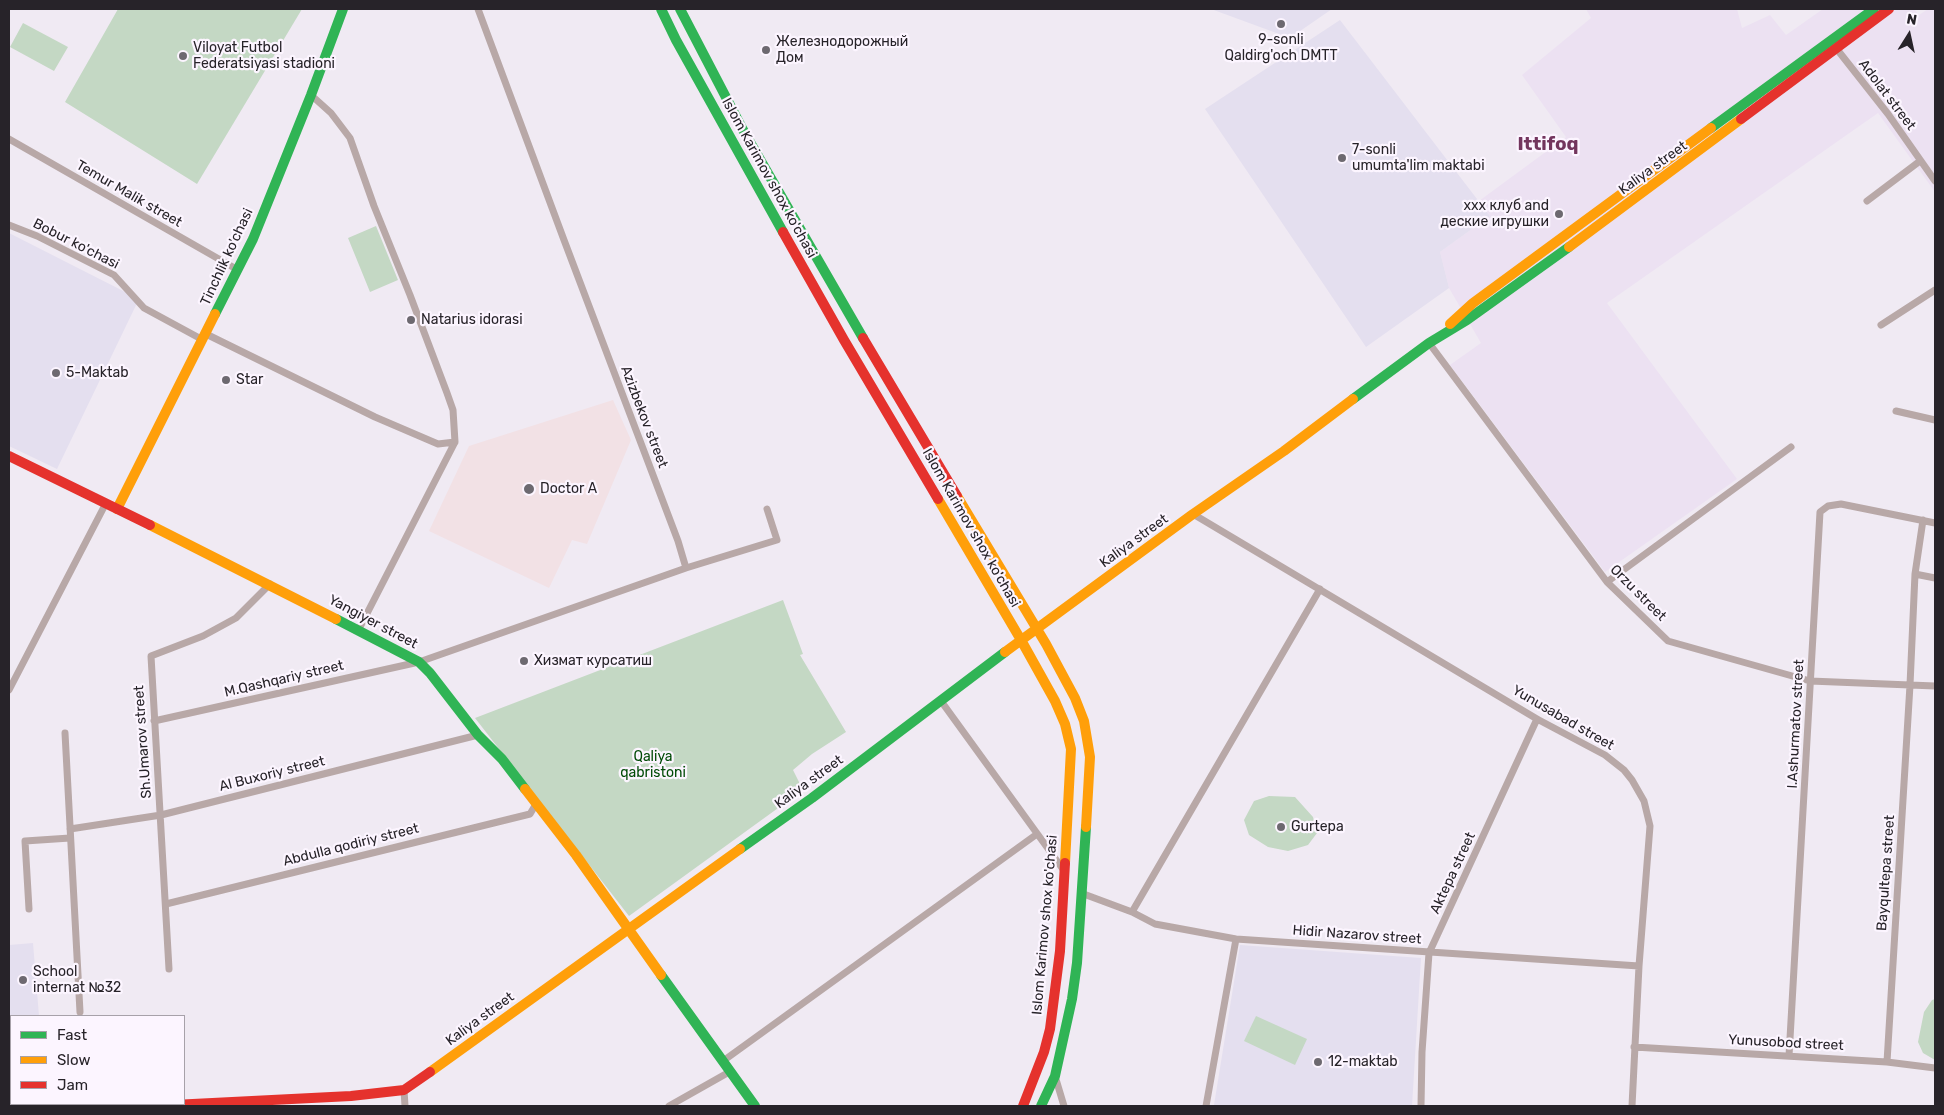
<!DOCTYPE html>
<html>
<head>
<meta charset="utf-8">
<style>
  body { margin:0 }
  #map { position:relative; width:1944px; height:1115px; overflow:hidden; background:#f0eaf3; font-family:Rubik,sans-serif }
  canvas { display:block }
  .frame { position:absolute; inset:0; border:10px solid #272329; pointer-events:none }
  .legend { position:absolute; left:10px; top:1015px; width:175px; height:90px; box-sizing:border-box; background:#fcf5ff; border:1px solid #a7a1a9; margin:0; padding:6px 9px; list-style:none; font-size:15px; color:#272329 }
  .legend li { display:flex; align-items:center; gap:10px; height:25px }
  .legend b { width:25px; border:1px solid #a7a1a9 }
  .north { position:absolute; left:1884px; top:10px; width:50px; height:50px; -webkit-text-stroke:4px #fcf5ff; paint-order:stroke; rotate:10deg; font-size:14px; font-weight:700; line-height:20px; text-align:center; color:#272329 }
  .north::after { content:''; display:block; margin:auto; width:18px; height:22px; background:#272329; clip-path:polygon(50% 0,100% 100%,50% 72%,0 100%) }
</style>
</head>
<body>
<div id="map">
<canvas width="1944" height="1115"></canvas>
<div class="frame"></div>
<ul class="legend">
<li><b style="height:6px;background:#30b455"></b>Fast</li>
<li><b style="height:6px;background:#ff9f0a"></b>Slow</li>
<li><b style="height:6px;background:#e5322d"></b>Jam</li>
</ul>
<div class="north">N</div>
</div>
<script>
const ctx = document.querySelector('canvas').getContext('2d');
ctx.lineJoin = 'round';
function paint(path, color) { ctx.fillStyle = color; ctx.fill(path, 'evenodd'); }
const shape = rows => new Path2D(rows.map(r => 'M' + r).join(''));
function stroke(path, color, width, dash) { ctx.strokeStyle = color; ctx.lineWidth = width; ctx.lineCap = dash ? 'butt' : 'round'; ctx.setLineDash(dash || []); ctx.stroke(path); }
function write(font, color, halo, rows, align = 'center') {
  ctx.font = font + ' Rubik,sans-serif'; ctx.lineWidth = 4.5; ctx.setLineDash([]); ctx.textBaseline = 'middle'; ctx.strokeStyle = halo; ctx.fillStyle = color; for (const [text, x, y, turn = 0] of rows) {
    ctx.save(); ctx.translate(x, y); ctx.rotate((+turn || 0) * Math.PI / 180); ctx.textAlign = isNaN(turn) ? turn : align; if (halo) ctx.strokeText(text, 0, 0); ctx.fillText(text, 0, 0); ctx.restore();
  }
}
const built = shape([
  [1586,9,1737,9,1742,28,1770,15,1786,35,1823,9,1914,9,1919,15,1928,9,1935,9,1935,192,1878,113,1607,303,1737,479,1605,572,1450,365,1481,343,1449,288,1440,252,1490,216,1479,201,1566,137,1522,75,1591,18]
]);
const education = shape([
  [1211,9,1332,9,1290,38],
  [1340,20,1490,216,1440,252,1449,288,1366,347,1205,109],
  [9,233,139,299,57,469,9,446],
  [33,943,39,1016,11,1016,11,1036,9,1036,9,945],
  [1240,945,1421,958,1412,1106,1214,1105]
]);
const medical = shape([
  [613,400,631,440,587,544,572,540,549,588,429,531,469,446]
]);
const green = shape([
  [118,9,302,9,197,184,65,102],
  [23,23,68,47,54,71,10,47],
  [376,226,398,280,370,292,348,238],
  [783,600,803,654,800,655,846,732,812,754,793,770,803,790,629,916,475,718],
  [1269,796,1295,797,1313,817,1317,833,1308,845,1288,851,1268,847,1249,835,1244,820,1254,801],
  [1935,999,1935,1060,1923,1053,1918,1042,1924,1012,1932,1000],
  [1256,1016,1307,1039,1295,1065,1244,1041]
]);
const street = shape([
  [1836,48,1888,114,1935,181],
  [311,95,331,113,350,138,374,206,410,295,447,393,453,410,455,442],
  [9,139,238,270],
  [1867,201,1920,161],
  [9,225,37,236,114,275,144,308,203,340],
  [1881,325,1935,290],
  [206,334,375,417,438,444,455,442,359,629],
  [1429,343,1607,582,1668,641,1810,681,1935,686],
  [1896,411,1935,420],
  [1193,514,1537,719,1605,755,1624,770,1632,780,1644,801,1650,826,1639,966,1632,1106],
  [686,568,777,540,767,509],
  [1915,574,1935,578],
  [1607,582,1791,447],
  [9,690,106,503],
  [941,701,1065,872],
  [154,721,419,662,686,568,678,541,564,240,478,9],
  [65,733,80,1012],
  [70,829,161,815,478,735],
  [1081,893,1132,912,1155,924,1236,939,1639,966],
  [166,904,530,814,536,804],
  [29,909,25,841,70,838],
  [1132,912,1320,589],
  [169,969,151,656,203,636,236,618,270,584],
  [1634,1047,1887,1062,1935,1068],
  [1789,1056,1820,512,1828,506,1841,504,1935,523],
  [723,1061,1037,834],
  [1887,1062,1910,685,1915,574,1923,520],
  [1055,1076,1064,1106],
  [404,1090,405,1106],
  [669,1106,731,1071],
  [1206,1106,1236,939],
  [1421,1106,1422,1052,1429,953,1537,719]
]);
const fast = shape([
  [661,9,676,40,783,232],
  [680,9,743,130,863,338],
  [1711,128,1874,9],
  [215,314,253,239,311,95,343,9],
  [1353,399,1429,343,1467,320,1569,247],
  [336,619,419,662,430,673,478,735,502,759,525,789],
  [740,849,812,798,1005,652],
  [661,975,755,1106],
  [1041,1106,1055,1076,1072,999,1077,963,1086,827]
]);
const slow = shape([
  [1569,247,1741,119],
  [1450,324,1473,303,1711,128],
  [957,496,1046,644,1075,698,1084,721,1090,757,1086,827],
  [938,499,1021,640,1055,701,1065,724,1071,749,1065,863],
  [117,509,215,314],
  [150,525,336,619],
  [1005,652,1193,514,1284,451,1353,399],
  [525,789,576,855,661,975],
  [430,1072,740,849]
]);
const jam = shape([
  [1741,119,1889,9],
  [783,232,844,340,938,499],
  [863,338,957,496],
  [9,456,150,525],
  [153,1106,351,1096,404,1090,430,1072],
  [1023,1106,1044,1052,1050,1029,1060,951,1065,863]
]);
const markers = [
  [1281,24,5,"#6d6970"],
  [766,50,5,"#6d6970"],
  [183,56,5,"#6d6970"],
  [1342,158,5,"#6d6970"],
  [1559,214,5,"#6d6970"],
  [411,320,5,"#6d6970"],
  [56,373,5,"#6d6970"],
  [226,380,5,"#6d6970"],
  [529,489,6,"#6d6970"],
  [524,661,5,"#6d6970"],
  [1281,827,5,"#6d6970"],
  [23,980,5,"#6d6970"],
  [1318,1062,5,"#6d6970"]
];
const poiNames = [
  ["9-sonli",1281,40,"center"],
  ["Qaldirg'och DMTT",1281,56,"center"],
  ["Железнодорожный",776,42],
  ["Дом",776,58],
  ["Viloyat Futbol",193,48],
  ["Federatsiyasi stadioni",193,64],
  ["7-sonli",1352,150],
  ["umumta'lim maktabi",1352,166],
  ["ххх клуб and",1549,206,"right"],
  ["деские игрушки",1549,222,"right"],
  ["Natarius idorasi",421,320],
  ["5-Maktab",66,373],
  ["Star",236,380],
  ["Doctor A",540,489],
  ["Хизмат курсатиш",534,661],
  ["Gurtepa",1291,827],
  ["School",33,972],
  ["internat №32",33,988],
  ["12-maktab",1328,1062]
];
const streetNames = [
  ["Adolat street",1887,95,53],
  ["Kaliya street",1653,168,-36],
  ["Islom Karimov shox ko'chasi",769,178,61],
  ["Temur Malik street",129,194,30],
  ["Bobur ko'chasi",76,244,27],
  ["Tinchlik ko'chasi",227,257,-65],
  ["Azizbekov street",644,417,69],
  ["Islom Karimov shox ko'chasi",971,528,60],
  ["Kaliya street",1134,541,-36],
  ["Orzu street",1638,593,45],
  ["Yangiyer street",373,622,28],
  ["M.Qashqariy street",284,679,-13],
  ["Yunusabad street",1563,718,30],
  ["I.Ashurmatov street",1796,724,-87],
  ["Sh.Umarov street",143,742,-94],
  ["Al Buxoriy street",272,774,-14],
  ["Kaliya street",809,782,-36],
  ["Abdulla qodiriy street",351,845,-14],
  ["Aktepa street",1453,873,-65],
  ["Bayqultepa street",1886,873,-86],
  ["Islom Karimov shox ko'chasi",1045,925,-85],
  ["Hidir Nazarov street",1357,935,4],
  ["Kaliya street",480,1019,-36],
  ["Yunusobod street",1786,1043,3]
];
const parkNames = [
  ["Qaliya",653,757],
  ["qabristoni",653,773]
];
const districtNames = [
  ["Ittifoq",1548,145]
];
paint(built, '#ece1f2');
paint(education, '#e4dfef');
paint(medical, '#f2e1e5');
paint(green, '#c4d8c4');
stroke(street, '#b8a8a7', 7);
stroke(fast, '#30b455', 10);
stroke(slow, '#ff9f0a', 10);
stroke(jam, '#e5322d', 10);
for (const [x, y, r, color] of markers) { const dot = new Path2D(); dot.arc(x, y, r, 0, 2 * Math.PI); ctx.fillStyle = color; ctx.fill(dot); stroke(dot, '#fcf5ff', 2); }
write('14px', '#272329', '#fcf5ff', poiNames, 'left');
write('14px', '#272329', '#fcf5ff', streetNames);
write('14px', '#014b06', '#fcf5ff', parkNames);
write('bold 19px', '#73355d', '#fcf5ff', districtNames);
</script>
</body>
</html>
